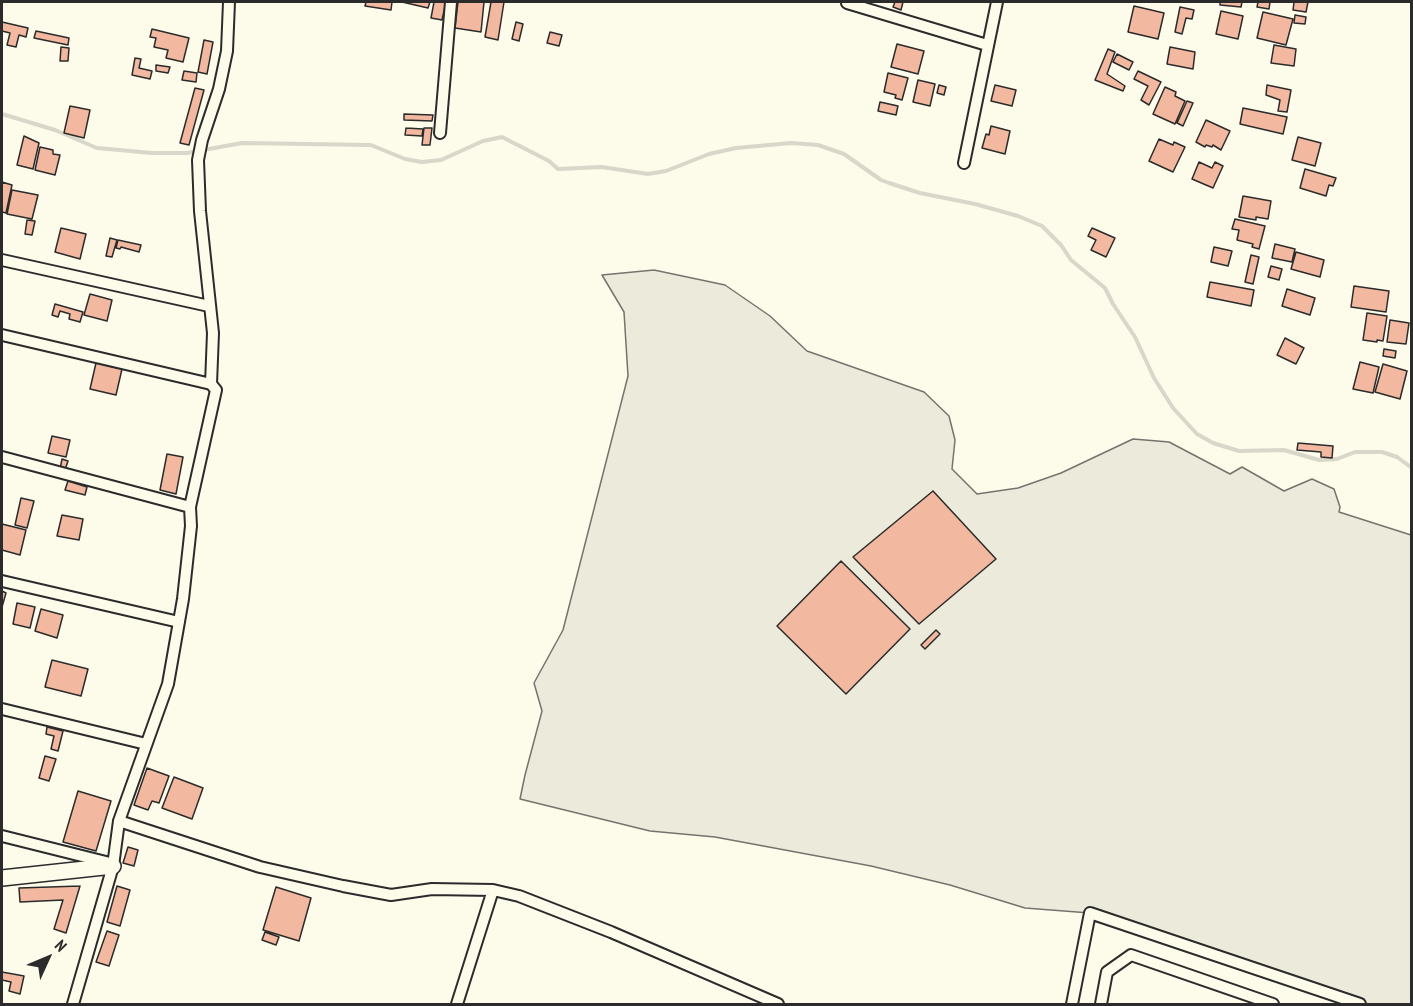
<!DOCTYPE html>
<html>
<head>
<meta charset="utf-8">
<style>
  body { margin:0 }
  #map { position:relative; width:1413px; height:1006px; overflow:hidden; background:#fdfbea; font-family:"PT Sans Narrow",sans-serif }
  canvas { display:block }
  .frame { position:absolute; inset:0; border:3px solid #2b2b2b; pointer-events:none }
  .north { position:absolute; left:18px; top:928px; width:60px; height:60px; -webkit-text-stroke:4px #fdfbea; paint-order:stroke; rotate:46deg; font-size:16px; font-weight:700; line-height:24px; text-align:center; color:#2b2b2b }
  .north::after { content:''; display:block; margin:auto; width:21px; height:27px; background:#2b2b2b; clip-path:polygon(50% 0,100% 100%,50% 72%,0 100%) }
</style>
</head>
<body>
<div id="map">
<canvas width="1413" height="1006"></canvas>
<div class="frame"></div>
<div class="north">N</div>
</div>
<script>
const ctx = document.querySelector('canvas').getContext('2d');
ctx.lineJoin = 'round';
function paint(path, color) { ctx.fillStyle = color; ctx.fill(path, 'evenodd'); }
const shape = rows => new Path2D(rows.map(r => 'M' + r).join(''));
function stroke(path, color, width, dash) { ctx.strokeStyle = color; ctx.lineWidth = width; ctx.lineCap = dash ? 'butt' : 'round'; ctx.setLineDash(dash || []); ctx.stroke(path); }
const green = shape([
  [654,270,725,285,770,316,807,351,924,392,949,416,955,440,952,469,977,494,1018,488,1061,473,1133,439,1169,442,1230,474,1242,467,1284,491,1312,479,1334,489,1340,507,1339,512,1411,535,1411,1004,1360,1004,1090,913,1025,908,950,885,871,866,715,837,650,831,520,799,525,775,542,711,534,683,563,630,628,376,624,312,602,275,654,270]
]);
const stream = shape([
  [2,114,55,130,97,148,152,153,187,153,242,143,371,145,405,159,422,162,441,160,483,141,502,137,549,161,558,169,602,167,648,174,666,171,709,154,736,148,791,143,818,145,844,154,881,180,889,183,920,193,975,204,1018,216,1042,226,1061,245,1071,260,1105,288,1113,304,1135,337,1154,378,1173,408,1197,434,1213,443,1239,451,1284,450,1319,460,1337,459,1355,452,1382,452,1397,457,1412,468]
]);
const building = shape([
  [366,2,392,2,391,10,365,6,366,2],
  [402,2,430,2,428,8,402,2],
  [434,2,446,2,442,20,431,18,434,2],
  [458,2,484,2,481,32,455,28,458,2],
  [491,2,504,2,498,40,485,37,491,2],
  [895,2,903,2,901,10,893,7,895,2],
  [1220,2,1242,2,1241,7,1220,5,1220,2],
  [1258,2,1270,2,1269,9,1257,7,1258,2],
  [1294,2,1308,2,1306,12,1293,10,1294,2],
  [1134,6,1164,13,1158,39,1128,32,1134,6],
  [1180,7,1194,10,1192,19,1186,18,1182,34,1175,32,1180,7],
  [1221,11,1243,16,1238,39,1216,34,1221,11],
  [1263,12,1293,19,1286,45,1257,38,1263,12],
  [1295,15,1306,17,1305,24,1294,23,1295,15],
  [2,22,28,28,26,37,19,35,16,47,7,45,10,33,2,31,2,22],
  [516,22,523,24,519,41,512,39,516,22],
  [152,29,189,38,183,62,166,58,168,50,154,47,156,38,150,37,152,29],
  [36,31,69,38,68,45,34,38,36,31],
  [550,32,562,35,559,46,547,43,550,32],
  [204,40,213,42,207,74,198,72,204,40],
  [897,44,924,51,918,74,891,67,897,44],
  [1274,45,1296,49,1294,66,1271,63,1274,45],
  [61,47,69,48,68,61,60,61,61,47],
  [1170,47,1195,52,1193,69,1167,64,1170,47],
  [1108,49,1115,52,1107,74,1125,86,1123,91,1095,80,1108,49],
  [1117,54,1133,62,1129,70,1113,62,1117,54],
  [135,58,141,59,139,68,152,71,150,79,132,75,135,58],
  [156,65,170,67,168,73,156,71,156,65],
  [184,71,197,73,196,82,182,80,184,71],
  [1138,71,1161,82,1149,105,1141,100,1148,86,1134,79,1138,71],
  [888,73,908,78,902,100,895,98,896,95,884,92,888,73],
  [918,80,935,84,930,106,913,102,918,80],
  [939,85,946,87,944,95,937,93,939,85],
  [995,85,1016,90,1012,106,991,101,995,85],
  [1267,85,1291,90,1287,112,1278,111,1280,100,1266,95,1267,85],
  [1165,87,1176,92,1175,96,1185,101,1175,124,1153,114,1165,87],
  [195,88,204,90,189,145,180,143,195,88],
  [1187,101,1193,103,1183,126,1177,123,1187,101],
  [880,102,898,106,896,115,878,111,880,102],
  [70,106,90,110,84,138,64,133,70,106],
  [1243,108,1287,117,1283,134,1240,124,1243,108],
  [404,114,433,115,432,121,404,120,404,114],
  [1206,120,1230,131,1221,150,1213,145,1212,147,1206,145,1205,147,1196,142,1206,120],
  [991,126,1010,131,1005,154,982,148,986,134,989,135,991,126],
  [406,128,423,129,422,136,405,135,406,128],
  [424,128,432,128,430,145,422,145,424,128],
  [24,136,39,143,33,169,17,165,24,136],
  [1298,137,1321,143,1315,166,1292,160,1298,137],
  [1159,139,1173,145,1174,142,1185,147,1173,172,1149,161,1159,139],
  [40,147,53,150,53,154,60,155,55,175,35,170,40,147],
  [1199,162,1212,168,1215,162,1223,166,1213,188,1192,179,1199,162],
  [1305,169,1336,178,1333,186,1329,185,1326,196,1300,188,1305,169],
  [2,182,12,185,6,213,2,212,2,182],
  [12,190,38,195,32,219,7,214,12,190],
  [1243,196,1271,201,1268,219,1256,217,1256,220,1239,217,1243,196],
  [1235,219,1265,226,1259,249,1252,247,1253,244,1237,240,1239,230,1232,229,1235,219],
  [27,220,35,221,32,235,25,234,27,220],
  [61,228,86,234,80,259,55,252,61,228],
  [1092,228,1115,238,1106,257,1091,250,1096,240,1088,236,1092,228],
  [110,238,117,240,112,257,106,256,110,238],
  [118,240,141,245,139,252,121,247,120,249,116,248,118,240],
  [1275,244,1295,249,1292,262,1272,258,1275,244],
  [1214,247,1232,251,1228,266,1211,262,1214,247],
  [1296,252,1324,260,1320,277,1291,269,1296,252],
  [1251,255,1259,257,1253,284,1245,282,1251,255],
  [1271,266,1282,269,1279,280,1268,277,1271,266],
  [1210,282,1254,290,1251,306,1207,297,1210,282],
  [1354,286,1389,291,1386,312,1351,307,1354,286],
  [1287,289,1315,298,1310,315,1282,306,1287,289],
  [90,294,112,300,107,321,84,315,90,294],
  [55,304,83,312,80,322,69,319,70,314,60,311,58,317,52,315,55,304],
  [1367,313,1387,316,1383,341,1377,340,1377,342,1363,340,1367,313],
  [1390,320,1409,323,1406,344,1387,342,1390,320],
  [1285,338,1304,348,1296,364,1277,355,1285,338],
  [1384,349,1396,351,1395,358,1383,356,1384,349],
  [1360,362,1379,367,1373,393,1353,389,1360,362],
  [96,363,122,369,116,395,90,389,96,363],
  [1383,364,1407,371,1400,399,1375,392,1383,364],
  [52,436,70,440,66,457,48,453,52,436],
  [1298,443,1333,446,1332,458,1321,457,1321,452,1297,450,1298,443],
  [167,454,183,457,176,494,160,490,167,454],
  [62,459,68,461,65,470,60,469,62,459],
  [68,481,87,487,85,495,65,490,68,481],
  [933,491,996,559,919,624,853,557,933,491],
  [21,498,34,501,27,528,15,525,21,498],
  [62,515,83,519,79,540,57,536,62,515],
  [2,524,26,530,20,555,2,550,2,524],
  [841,561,910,629,846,694,777,626,841,561],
  [2,591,6,593,2,607,2,591],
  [17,603,35,607,30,628,13,624,17,603],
  [41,609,63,615,57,638,35,631,41,609],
  [936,630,940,634,925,649,921,645,936,630],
  [52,660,88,669,81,696,45,687,52,660],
  [47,727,63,731,58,751,51,749,54,736,46,734,47,727],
  [45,756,56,759,49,781,39,778,45,756],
  [147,768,169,776,159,803,152,801,148,810,134,805,147,768],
  [174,777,203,788,192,819,162,808,174,777],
  [78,791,111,801,96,851,63,842,78,791],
  [128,847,138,850,134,866,123,863,128,847],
  [80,886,66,933,54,929,63,900,20,902,19,888,80,886],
  [117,886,130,890,120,926,107,922,117,886],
  [276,887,311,898,299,941,263,930,276,887],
  [107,931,119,935,109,966,96,962,107,931],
  [265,932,279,937,276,945,262,940,265,932],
  [2,972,24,976,20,994,9,991,11,982,2,980,2,972]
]);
const street = shape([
  [847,3,987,45],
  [440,133,451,2],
  [964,163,997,2],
  [2,260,209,306],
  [2,335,211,384],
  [2,457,190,507],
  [2,581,179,622],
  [2,709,146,744],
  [119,821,260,867,343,886,391,895,432,889,493,890,519,896,611,932,778,1004],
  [2,836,110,863],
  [73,1004,113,866,119,821,168,684,183,599,191,526,190,507,216,390,211,384,213,333,200,211,198,160,202,140,219,89,227,51,229,2],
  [457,1004,493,890],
  [1072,1004,1090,913,1360,1004],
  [1101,1004,1107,972,1131,955,1273,1004]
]);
const secondary = shape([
  [2,878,113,866]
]);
paint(green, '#ecebdb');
stroke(green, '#74746e', 1.5);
stroke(stream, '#d8d7c9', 4);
paint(building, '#f2b8a0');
stroke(building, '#2b2b2b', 1.5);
stroke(street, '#2b2b2b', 14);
stroke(secondary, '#2b2b2b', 18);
stroke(street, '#fdfbea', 10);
stroke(secondary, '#fdfbea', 15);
</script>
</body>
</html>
